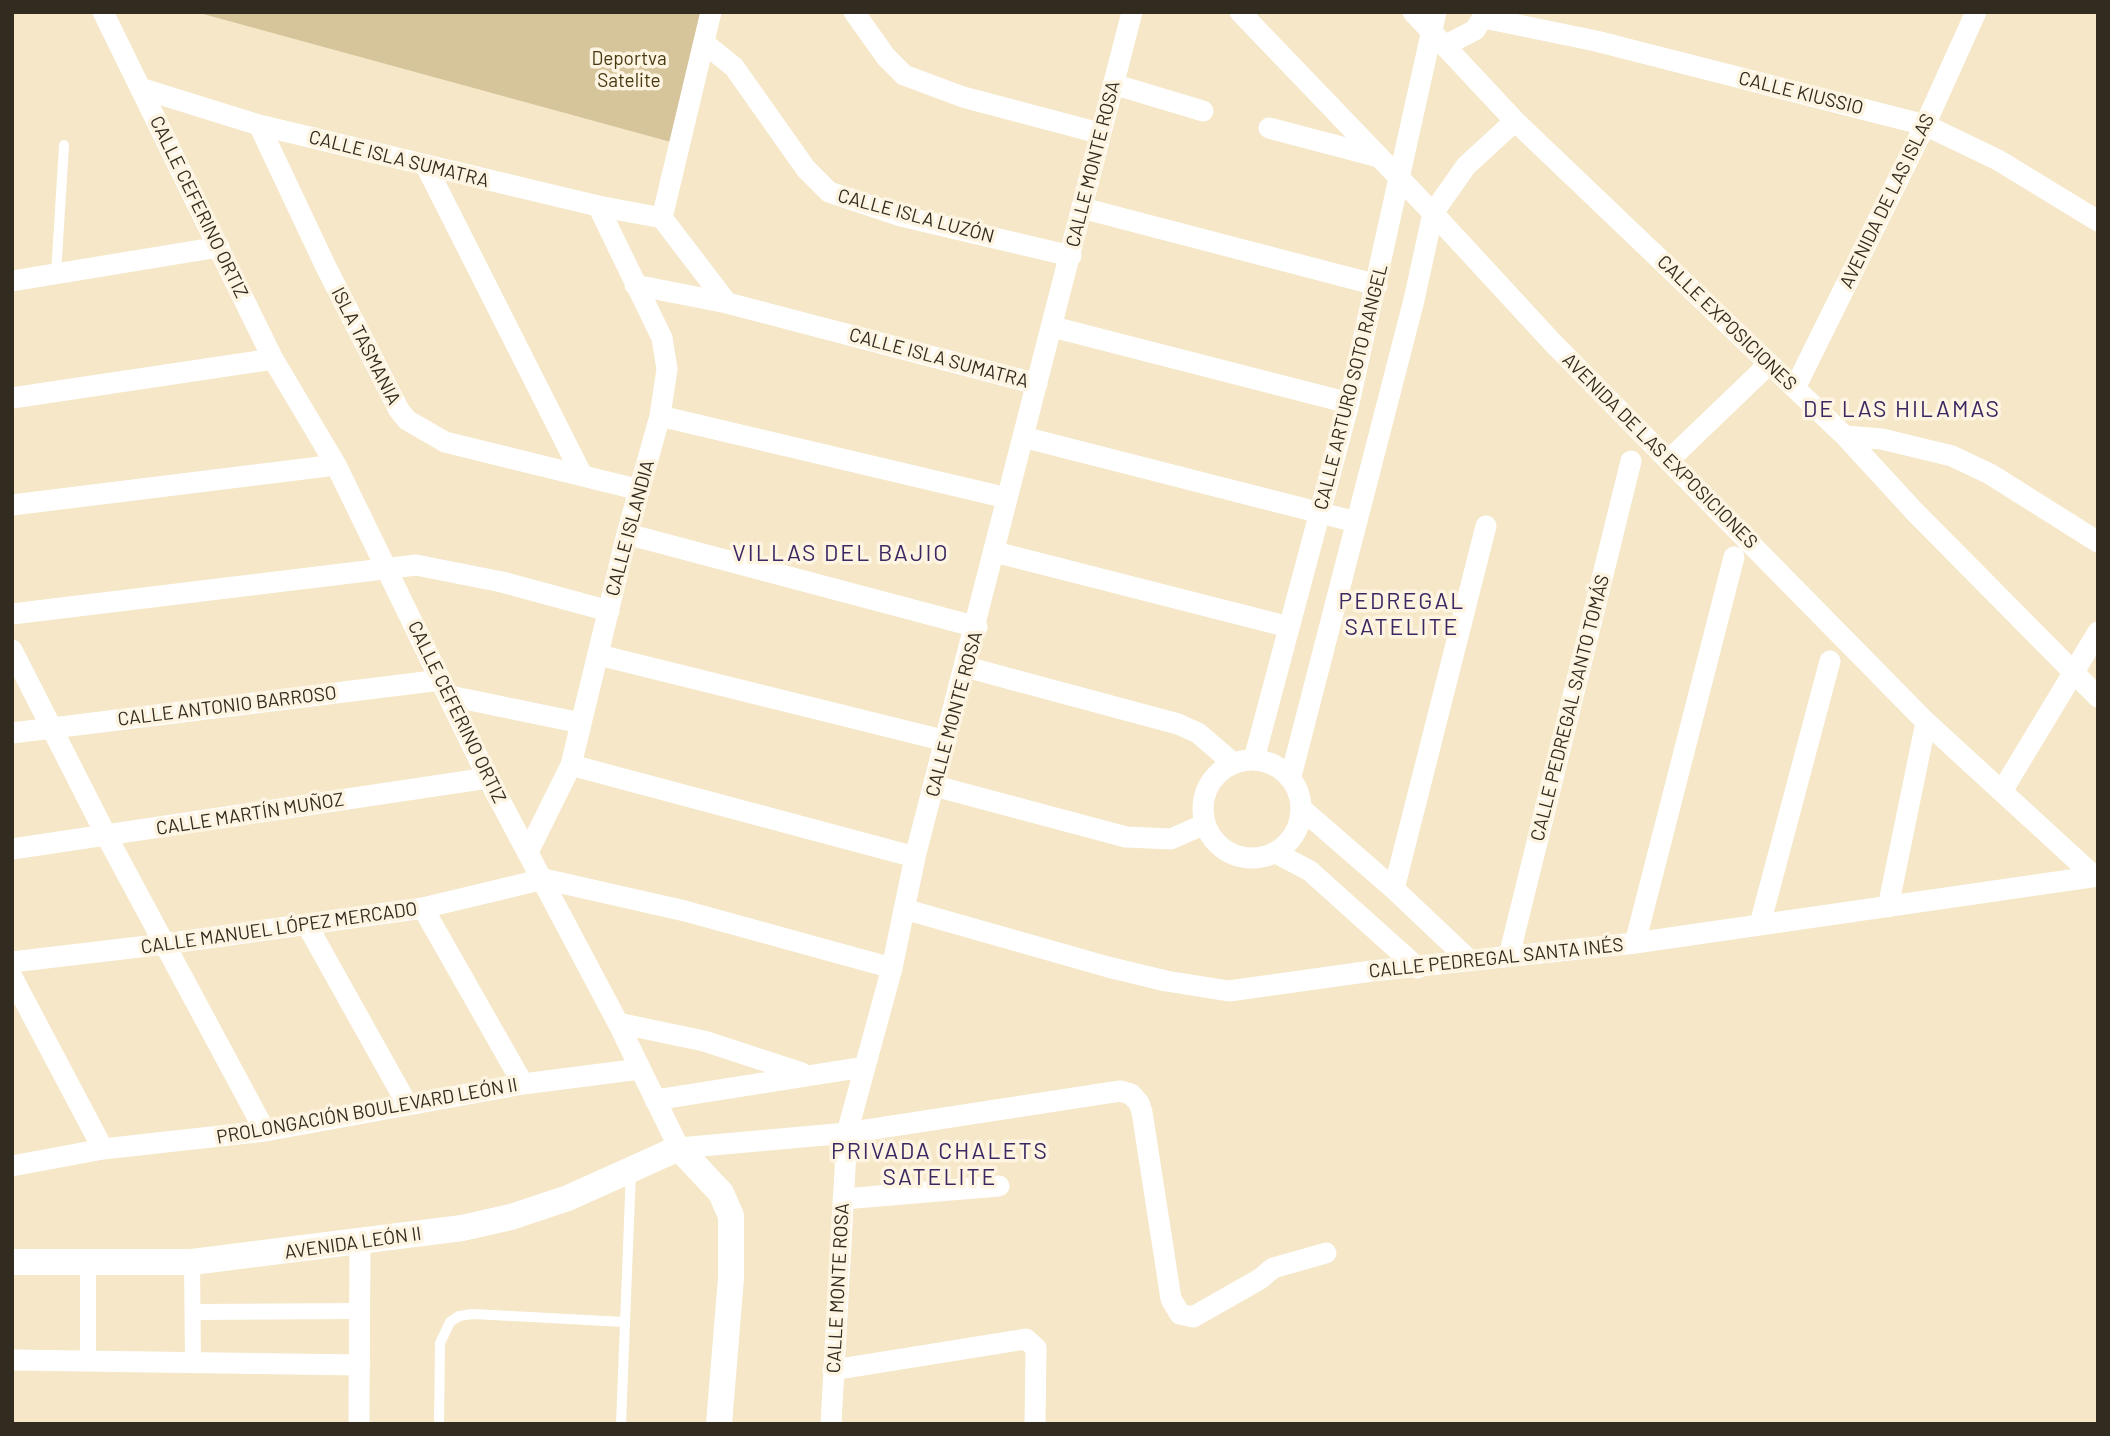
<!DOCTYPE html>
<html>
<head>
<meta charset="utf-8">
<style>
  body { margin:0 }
  #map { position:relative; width:2110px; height:1436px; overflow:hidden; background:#f5e7c7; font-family:Barlow,sans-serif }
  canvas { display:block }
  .frame { position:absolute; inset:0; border:14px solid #312c1f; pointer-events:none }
</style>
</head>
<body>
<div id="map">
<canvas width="2110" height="1436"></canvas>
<div class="frame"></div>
</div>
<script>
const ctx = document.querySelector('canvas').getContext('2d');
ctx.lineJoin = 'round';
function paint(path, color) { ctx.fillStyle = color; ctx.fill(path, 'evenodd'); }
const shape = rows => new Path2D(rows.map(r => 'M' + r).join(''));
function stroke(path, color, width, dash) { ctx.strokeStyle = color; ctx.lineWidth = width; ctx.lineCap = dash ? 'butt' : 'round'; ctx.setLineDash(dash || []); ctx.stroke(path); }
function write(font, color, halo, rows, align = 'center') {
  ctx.font = font + ' Barlow,sans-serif'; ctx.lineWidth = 7; ctx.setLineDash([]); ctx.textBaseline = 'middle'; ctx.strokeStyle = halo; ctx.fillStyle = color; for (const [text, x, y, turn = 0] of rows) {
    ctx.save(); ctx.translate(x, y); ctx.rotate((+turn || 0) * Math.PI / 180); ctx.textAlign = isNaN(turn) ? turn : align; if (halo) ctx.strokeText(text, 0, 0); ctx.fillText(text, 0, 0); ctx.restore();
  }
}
const green = shape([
  [196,12,703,12,671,142]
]);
const service = shape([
  [56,274,64,145],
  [439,1424,440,1343,450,1322,459,1316,473,1314,625,1322],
  [621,1424,631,1171]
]);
const pedestrian = shape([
  [88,1262,88,1361],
  [192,1262,193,1363],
  [193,1312,360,1311]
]);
const minor = shape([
  [103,12,273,359,336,465,488,778,618,1023,679,1148,847,1133,1120,1091,1131,1094,1139,1103,1142,1112,1171,1299,1180,1314,1193,1317,1260,1279,1273,1268,1326,1253],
  [854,12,886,57,904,75,963,97,1099,133],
  [1240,12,1433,213,1553,343,1926,722,2094,876],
  [1413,12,1515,121,1845,436,1914,511,2098,697],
  [1484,18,1596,41,1925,125,1998,160,2098,221],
  [704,43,734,67,806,169,829,192,901,216,1071,256],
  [1444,46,1475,30,1486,12],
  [1113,84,1203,111],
  [140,88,259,125,598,206,662,218],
  [259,125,326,267,399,410,407,420,445,442,640,490],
  [1269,128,1379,157],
  [426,166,582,475],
  [1082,208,1377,285],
  [662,218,711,12],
  [662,218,727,303],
  [12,281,219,247],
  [635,285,727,303,1037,384],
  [1053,327,1349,403],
  [1795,388,1925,125,1976,12],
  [12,398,273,359],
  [660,416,1007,498],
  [1845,436,1882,439,1952,456,1990,474,2098,542],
  [1023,437,1356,522],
  [1669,460,1769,364],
  [12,505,336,465],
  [627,534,977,627],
  [995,552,1289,627],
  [12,614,416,565,502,582,609,611],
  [12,650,106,835,265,1131],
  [599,655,946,741],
  [966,667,1178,724,1198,733,1233,763],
  [450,696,581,723],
  [12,733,441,680],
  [1254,759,1349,403,1436,12],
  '1203 809a49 49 0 1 1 98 0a49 49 0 1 1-98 0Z',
  [571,765,915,857],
  [1291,776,1414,300,1433,213,1466,166,1515,121],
  [935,786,1126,837,1171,839,1205,824],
  [2002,791,2098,632],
  [1303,810,1394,889,1469,960],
  [12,849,488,778],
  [528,852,571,765,627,534,660,416,667,369,662,338,598,206],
  [1276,853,1310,871,1418,968],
  [1394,889,1486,526],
  [1888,907,1926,722],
  [423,908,523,1084],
  [904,909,1108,967,1166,981,1229,991,1372,971,1635,943,2098,876],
  [1760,924,1830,661],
  [307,925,407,1104],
  [1635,943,1734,557],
  [1509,956,1631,461],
  [12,962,165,944,423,908,544,879,685,911,892,968],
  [12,977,103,1149],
  [618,1023,704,1041,802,1073],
  [655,1100,864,1067],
  [12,1166,103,1149,265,1131,523,1084,640,1069],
  [843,1199,999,1186],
  [12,1360,360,1365],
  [833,1370,1026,1339,1036,1348,1035,1424],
  [359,1424,360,1243],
  [831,1424,847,1133,892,968,915,857,1132,12]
]);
const tertiary = shape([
  [12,1262,192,1262,462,1228,511,1217,568,1198,679,1148,721,1193,731,1216,731,1278,719,1424]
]);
const parkNames = [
  ["Deportva",629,59],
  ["Satelite",629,81]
];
const streetNames = [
  ["CALLE KIUSSIO",1801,93,14],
  ["CALLE ISLA SUMATRA",399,159,14],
  ["CALLE MONTE ROSA",1093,164,-76],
  ["AVENIDA DE LAS ISLAS",1887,201,-64],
  ["CALLE CEFERINO ORTIZ",199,207,64],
  ["CALLE ISLA LUZÓN",916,216,15],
  ["CALLE EXPOSICIONES",1727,323,44],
  ["ISLA TASMANIA",366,346,63],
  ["CALLE ISLA SUMATRA",939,358,15],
  ["CALLE ARTURO SOTO RANGEL",1351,387,-76],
  ["AVENIDA DE LAS EXPOSICIONES",1660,451,45],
  ["CALLE ISLANDIA",630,528,-75],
  ["CALLE ANTONIO BARROSO",227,706,-7],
  ["CALLE PEDREGAL SANTO TOMÁS",1570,708,-76],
  ["CALLE CEFERINO ORTIZ",457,712,64],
  ["CALLE MONTE ROSA",954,714,-75],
  ["CALLE MARTÍN MUÑOZ",250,814,-9],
  ["CALLE MANUEL LÓPEZ MERCADO",279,928,-8],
  ["CALLE PEDREGAL SANTA INÉS",1496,958,-6],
  ["PROLONGACIÓN BOULEVARD LEÓN II",367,1111,-10],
  ["AVENIDA LEÓN II",353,1243,-8],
  ["CALLE MONTE ROSA",838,1288,-87]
];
const quarterNames = [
  ["DE LAS HILAMAS",1902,409],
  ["VILLAS DEL BAJIO",841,553],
  ["PEDREGAL",1402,601],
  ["SATELITE",1402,627],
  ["PRIVADA CHALETS",940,1151],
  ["SATELITE",940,1177]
];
paint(green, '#d6c49a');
stroke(service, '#fff', 10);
stroke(pedestrian, '#fff', 16);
stroke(minor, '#fff', 21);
stroke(tertiary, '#fff', 26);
write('19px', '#493912', '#fdf4e1', parkNames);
write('19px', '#312c1f', '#fdf4e1', streetNames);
ctx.letterSpacing = '2px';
write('23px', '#3c2762', '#fdf4e1', quarterNames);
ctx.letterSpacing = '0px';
</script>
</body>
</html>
